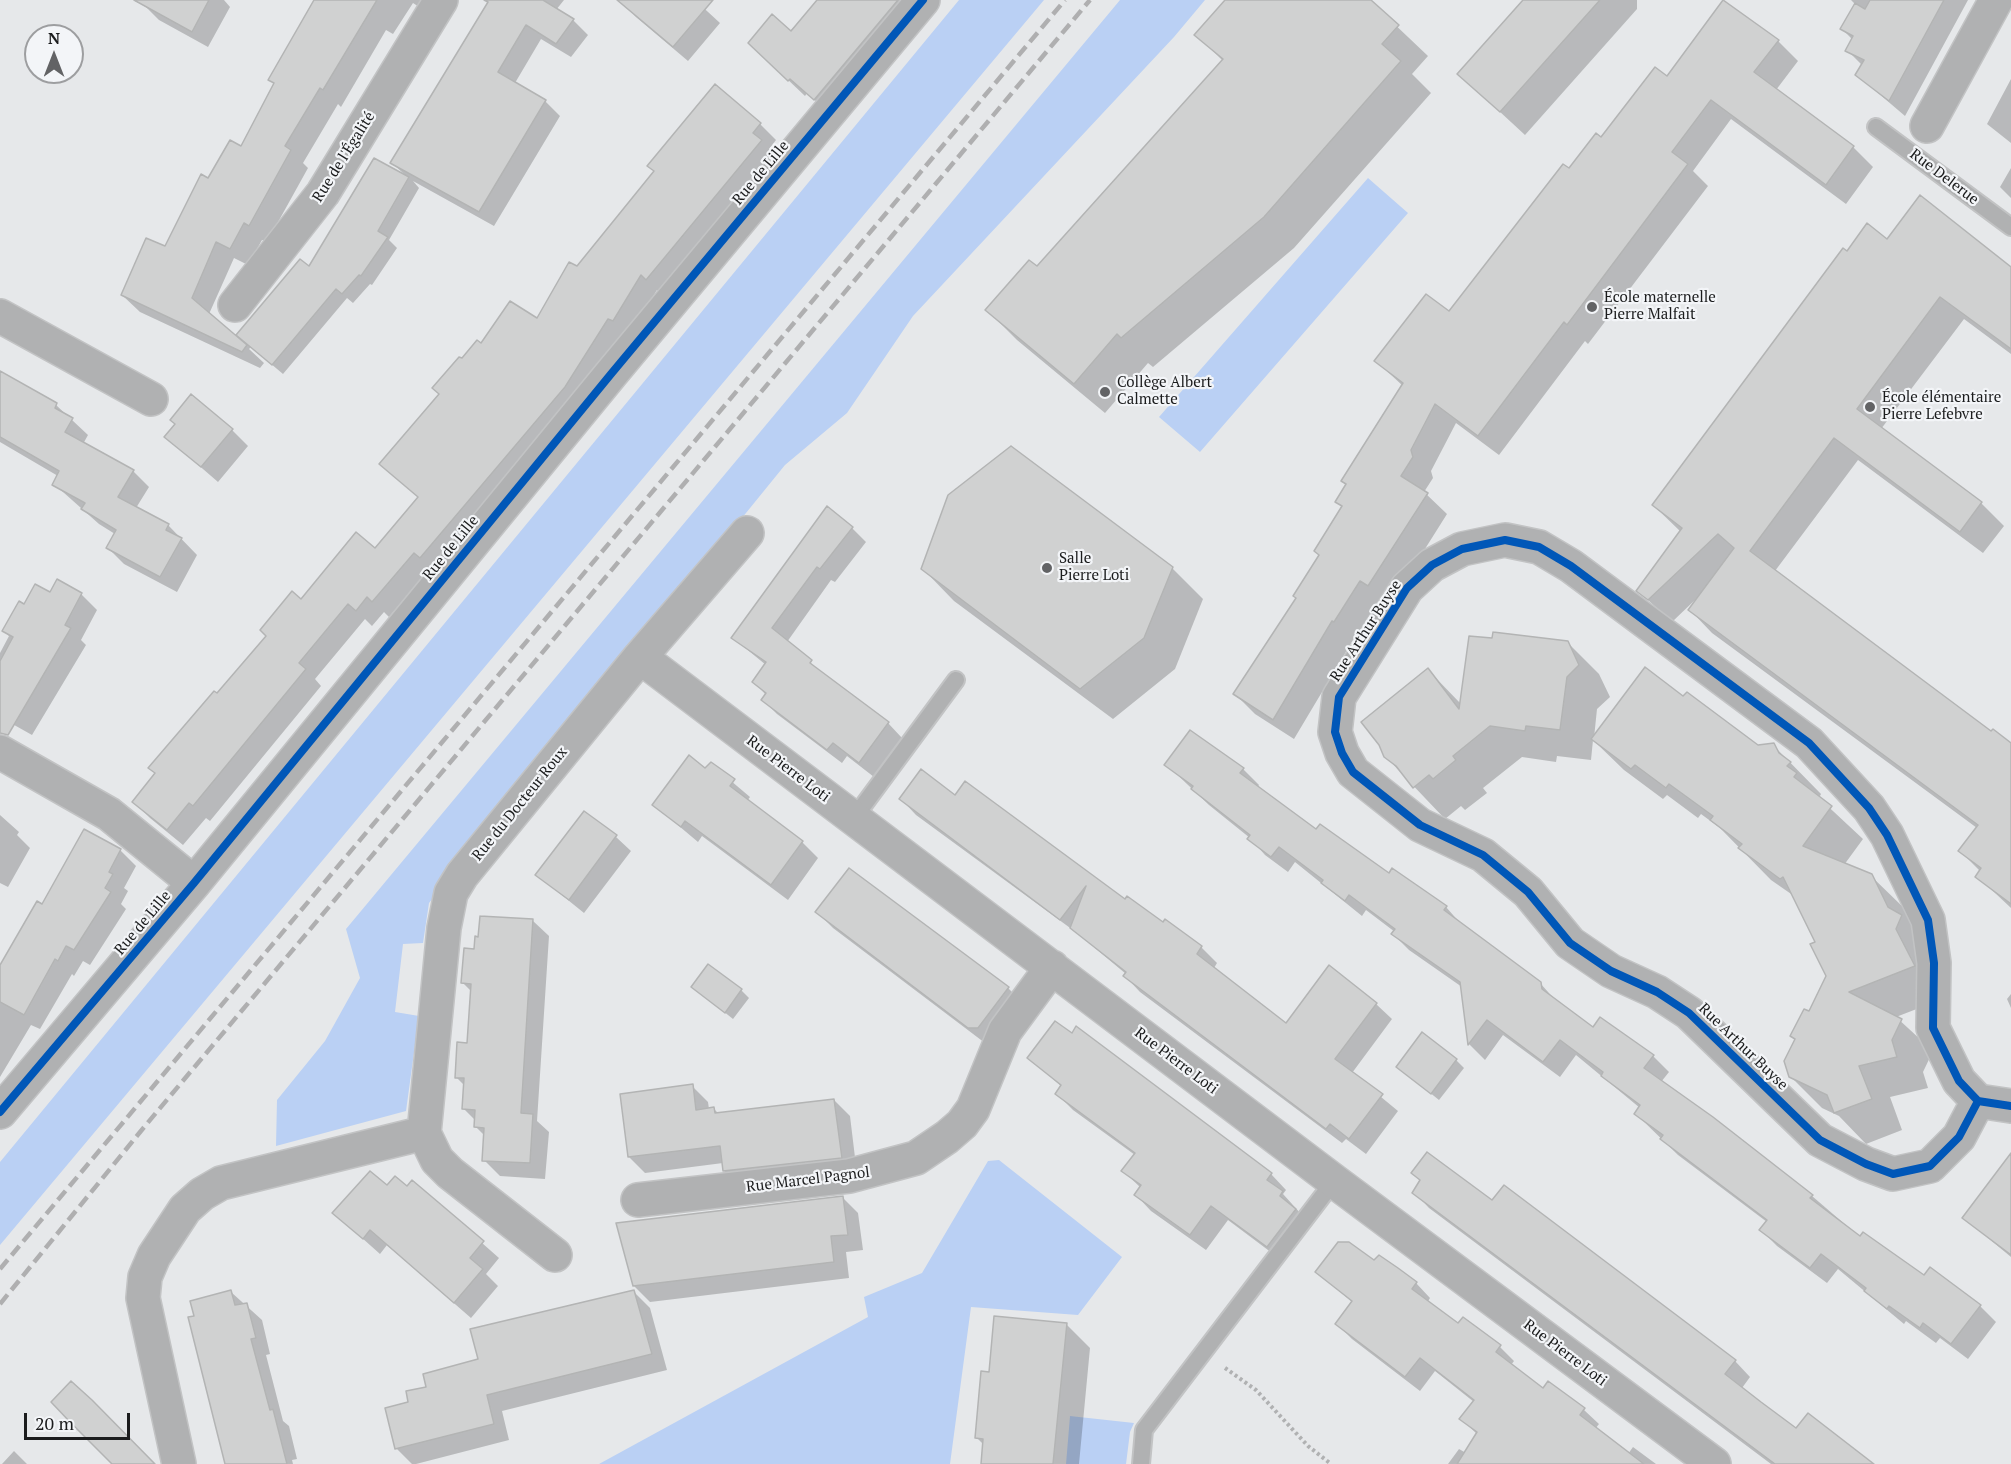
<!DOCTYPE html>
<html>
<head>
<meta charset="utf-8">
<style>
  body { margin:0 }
  #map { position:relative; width:2011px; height:1464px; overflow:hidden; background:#e6e8ea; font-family:"PT Serif",serif }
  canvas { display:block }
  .north { position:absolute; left:24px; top:24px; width:60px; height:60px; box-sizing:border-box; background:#f3f5f8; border:2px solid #9d9ea0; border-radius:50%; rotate:0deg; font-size:16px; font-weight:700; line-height:24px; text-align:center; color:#1b1c1d }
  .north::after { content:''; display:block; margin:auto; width:21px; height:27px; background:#626365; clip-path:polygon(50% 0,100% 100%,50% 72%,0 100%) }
  .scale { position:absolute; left:24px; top:1413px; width:106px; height:27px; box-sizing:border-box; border:3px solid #1b1c1d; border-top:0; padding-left:8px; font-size:18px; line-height:21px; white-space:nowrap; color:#1b1c1d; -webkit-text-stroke:4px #f3f5f8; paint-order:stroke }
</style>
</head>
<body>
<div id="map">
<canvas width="2011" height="1464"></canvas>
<div class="north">N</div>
<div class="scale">20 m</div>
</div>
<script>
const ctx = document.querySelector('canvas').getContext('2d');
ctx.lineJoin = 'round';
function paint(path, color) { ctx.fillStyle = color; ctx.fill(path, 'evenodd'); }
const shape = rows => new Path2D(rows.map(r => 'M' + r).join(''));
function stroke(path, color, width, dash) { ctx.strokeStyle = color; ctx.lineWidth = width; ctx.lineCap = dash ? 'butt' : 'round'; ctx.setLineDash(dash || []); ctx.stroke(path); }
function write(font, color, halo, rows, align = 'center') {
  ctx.font = font + ' "PT Serif",serif'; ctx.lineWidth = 4.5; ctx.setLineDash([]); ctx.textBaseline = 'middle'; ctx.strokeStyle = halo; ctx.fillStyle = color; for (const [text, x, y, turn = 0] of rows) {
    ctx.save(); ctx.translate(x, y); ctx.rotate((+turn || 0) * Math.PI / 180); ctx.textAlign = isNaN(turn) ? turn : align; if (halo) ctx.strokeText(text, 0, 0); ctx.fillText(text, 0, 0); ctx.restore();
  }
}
const green = shape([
  [959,0,1044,0,0,1245,0,1162],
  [1120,0,1205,0,1174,37,913,316,847,413,785,465,429,903,423,943,403,944,395,1012,419,1016,406,1111,276,1146,277,1100,325,1041,360,978,346,929],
  [1368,178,1408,213,1200,452,1159,417],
  [999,1160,1122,1257,1078,1315,971,1307,950,1464,599,1464,868,1317,864,1297,922,1273,988,1161],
  [1070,1416,1134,1423,1130,1432,1126,1464,1066,1464]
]);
const shadow = shape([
  [133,0,224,0,230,7,208,47,159,20,146,7],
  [315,0,438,0,430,14,413,3,393,34,386,30,341,107,338,104,303,163,308,168,267,242,262,240,248,265,234,258,209,314,242,342,309,268,404,174,392,163,491,0,564,0,556,10,573,20,588,35,571,57,541,39,515,83,545,101,560,116,494,226,413,181,419,188,389,240,397,248,372,285,370,284,353,303,347,298,283,374,251,347,249,349,264,363,260,368,140,312,122,295,165,248,209,180,241,148,275,85,270,79],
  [624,0,695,0,720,23,688,61,636,17,622,2],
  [819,0,927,0,831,115,807,93,805,96,765,58],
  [1227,0,1369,0,1428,56,1412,74,1431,93,1294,248,1153,367,1148,363,1105,413,1017,340,987,310,1037,268,1223,61,1197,35],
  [1525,0,1637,0,1637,9,1525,135,1459,74],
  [1851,0,1968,0,1905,116,1857,75,1862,65,1847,50,1853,40,1842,29,1856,5],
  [1724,1,1778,41,1798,61,1776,90,1853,147,1873,167,1846,204,1731,119,1693,171,1708,186,1588,344,1585,341,1499,455,1456,423,1431,471,1433,478,1424,492,1447,514,1389,606,1355,641,1353,640,1294,739,1255,714,1235,694,1298,599,1343,508,1337,502,1403,386,1376,361,1449,313,1569,170,1607,159],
  [2011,79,2011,143,1987,124],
  [760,124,776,140,769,149,777,157,663,295,657,290,629,336,437,573,431,568,389,617,384,612,372,626,365,619,315,679,321,686,210,821,206,818,183,845,150,818,134,802,217,696,301,601,375,550,419,498,381,464,440,395,462,361,481,345,537,320,655,172,649,166],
  [2011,168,2011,198,2000,187],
  [1920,197,2011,269,2011,354,1964,319,1881,429,1981,503,2004,526,1983,553,1858,460,1775,571,2011,746,2011,908,1977,876,1980,871,1960,851,1977,828,1712,633,1690,610,1696,599,1672,622,1638,591,1681,532,1653,505,1847,253,1888,241],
  [0,372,56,405,88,435,83,444,133,471,149,487,136,508,168,525,197,555,177,592,124,564,108,548,115,534,99,524,54,484,58,476,0,442],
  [232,430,248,446,218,482,166,437],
  [852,528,866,542,835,582,831,580,787,642,825,676,888,723,902,738,874,777,847,756,842,763,777,714,763,700,766,695,754,682,766,665,733,638],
  [1172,568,1203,599,1175,669,1113,719,954,601,923,569],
  [81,594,97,610,81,640,86,645,32,735,0,717,0,653,9,636,4,631,24,606,50,595],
  [1567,642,1599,674,1610,697,1597,709,1594,738,1684,698,1758,747,1773,745,1821,794,1819,798,1863,839,1844,865,1871,876,1903,907,1945,998,1896,1017,1933,1051,1923,1072,1928,1088,1890,1097,1902,1130,1866,1144,1839,1116,1822,1108,1790,1076,1796,1040,1792,1036,1809,1013,1828,976,1817,942,1794,896,1771,880,1720,828,1701,814,1698,818,1667,795,1663,799,1624,770,1593,740,1591,760,1557,756,1556,762,1522,757,1483,788,1487,793,1465,810,1461,806,1445,819,1385,756,1430,672,1461,704],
  [1190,732,1243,769,1259,785,1257,788,1317,831,1446,907,1461,924,1540,983,1557,1002,1593,1029,1653,1056,1669,1072,1661,1082,1812,1196,1861,1238,1924,1277,1980,1306,1996,1322,1968,1359,1940,1338,1936,1343,1906,1321,1904,1324,1838,1269,1827,1283,1777,1246,1761,1230,1767,1222,1678,1155,1636,1114,1640,1108,1576,1055,1560,1077,1503,1035,1485,1060,1469,1044,1462,987,1409,950,1393,934,1395,932,1366,910,1362,916,1295,862,1288,872,1265,855,1250,838,1209,805,1166,764],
  [711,764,750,797,747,801,802,842,818,858,788,900,702,836,698,842,654,805],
  [955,797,1163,924,1165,921,1201,947,1217,963,1214,968,1286,1025,1376,1004,1392,1019,1352,1073,1398,1111,1366,1154,1346,1139,1342,1143,1140,992,1125,976,1126,974,1077,933,916,815,901,799],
  [584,813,616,837,631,851,584,913,537,875],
  [0,815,19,832,17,835,30,848,8,887,0,883],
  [84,831,120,850,136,866,124,888,128,891,121,904,126,909,90,965,83,961,74,976,72,974,40,1029,31,1025,0,1077,0,968,43,906],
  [850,870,1008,988,1024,1004,985,1043,833,928,817,912],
  [532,920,549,936,537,1121,549,1132,545,1179,500,1176,484,1160,485,1136,476,1127,476,1121,463,1108,465,1086,456,1077,469,1045,472,992,463,983,475,950],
  [693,987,741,990,749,998,733,1019],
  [2011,994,2011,1008,2007,999],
  [1029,1058,1271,1174,1286,1190,1283,1194,1311,1225,1284,1262,1228,1220,1206,1250,1151,1211,1136,1195,1141,1188,1123,1171,1135,1155,1073,1110,1057,1094,1062,1087],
  [1456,1060,1464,1068,1439,1100,1398,1067],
  [692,1086,708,1102,709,1109,714,1109,719,1114,834,1100,850,1116,857,1174,740,1187,724,1171,723,1163,645,1173,629,1157],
  [2011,1155,2011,1257,1964,1218],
  [1413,1173,1492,1202,1504,1187,1735,1361,1750,1377,1742,1388,1797,1430,1874,1464,1771,1464,1429,1208,1414,1192,1421,1182],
  [413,1182,499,1258,486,1274,498,1286,471,1318,387,1245,380,1254,334,1213,387,1187,407,1188],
  [842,1197,858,1213,863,1250,846,1252,849,1278,650,1302,634,1286],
  [1374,1263,1416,1283,1430,1298,1427,1303,1459,1326,1500,1347,1514,1361,1511,1365,1543,1390,1548,1383,1584,1410,1599,1424,1595,1429,1628,1454,1633,1447,1656,1464,1448,1464,1459,1449,1466,1453,1477,1434,1461,1419,1474,1402,1435,1371,1420,1391,1352,1339,1337,1324,1353,1303,1317,1272],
  [633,1291,650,1308,667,1370,502,1411,509,1440,416,1464,412,1464,397,1449,428,1388,480,1360],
  [231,1292,262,1320,270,1354,266,1355,283,1421,289,1426,297,1459,292,1460,293,1464,226,1464,195,1317],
  [1066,1324,1090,1348,1079,1464,982,1464,984,1445,976,1437,990,1374],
  [14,1451,27,1464,2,1464]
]);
const building = shape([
  [134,0,209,0,192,32,134,0],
  [314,0,377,0,323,90,320,88,285,146,291,150,249,226,244,223,230,249,216,242,192,298,247,345,242,352,121,295,146,238,165,246,201,174,208,178,230,140,241,146,274,83,268,80,314,0],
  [484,0,543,0,574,19,556,44,526,25,498,72,546,100,479,212,390,163,488,2,484,0],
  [617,0,713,0,673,47,617,0],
  [817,0,898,0,814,100,790,79,788,81,748,43,772,14,791,31,817,0],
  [1225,0,1371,0,1399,25,1382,44,1401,61,1264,217,1121,338,1117,334,1074,384,985,310,1029,260,1037,266,1223,59,1194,35,1225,0],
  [1523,0,1600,0,1500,112,1457,74,1523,0],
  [1723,0,1779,40,1754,72,1854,146,1826,185,1711,100,1672,152,1688,164,1567,325,1564,322,1478,436,1435,404,1411,450,1413,457,1401,476,1428,493,1368,586,1360,581,1334,622,1332,621,1273,720,1233,694,1296,598,1293,596,1319,555,1314,551,1342,506,1335,502,1346,484,1341,481,1403,383,1374,361,1426,294,1449,311,1563,164,1569,168,1596,133,1601,137,1655,67,1667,76,1723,0],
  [1870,0,1944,0,1889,101,1855,75,1864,60,1845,51,1853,36,1840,29,1855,3,1865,9,1870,0],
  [715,84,761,123,753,133,762,140,646,280,641,275,613,321,608,319,565,387,420,558,414,553,372,602,367,597,356,611,348,604,299,663,306,669,193,806,189,803,167,830,132,802,155,773,148,768,214,691,217,693,266,636,260,630,292,591,301,599,356,532,375,548,418,497,379,464,439,394,432,388,459,357,462,358,477,340,481,343,510,301,537,318,569,262,577,266,654,171,647,166,715,84],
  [374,158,409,177,378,231,388,237,361,276,359,275,342,294,336,289,272,365,236,335,300,259,309,266,374,158],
  [1920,195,2011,267,2011,349,1940,297,1857,409,1982,502,1960,532,1834,438,1750,551,1991,731,1993,729,2011,743,2011,904,1975,877,1981,868,1958,851,1978,825,1688,610,1734,548,1718,534,1648,600,1636,591,1682,528,1652,505,1843,248,1847,251,1867,223,1887,239,1920,195],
  [0,371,57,403,55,408,73,418,65,432,134,470,118,497,169,524,166,530,182,538,160,577,106,548,116,530,81,509,85,503,52,485,59,471,0,437,0,371],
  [191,394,233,429,201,467,164,437,175,424,170,420,191,394],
  [1011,446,1173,567,1144,638,1080,689,921,569,948,495,1011,446],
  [827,506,853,527,820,569,817,567,772,628,812,660,810,663,889,722,859,763,833,743,827,750,761,700,766,693,752,682,766,662,731,638,827,506],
  [57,579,82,593,65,625,71,628,8,735,0,733,0,661,13,637,2,631,19,601,24,604,35,584,50,592,57,579],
  [1493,632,1568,641,1579,665,1567,677,1560,730,1526,726,1525,731,1490,726,1453,756,1456,760,1433,779,1429,775,1413,788,1396,766,1384,757,1379,745,1361,722,1428,668,1459,709,1469,636,1492,638,1493,632],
  [1645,667,1683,696,1687,692,1758,745,1774,743,1779,753,1791,762,1787,766,1797,773,1794,777,1832,806,1803,846,1872,874,1888,907,1902,915,1896,929,1915,966,1849,992,1902,1019,1892,1040,1897,1057,1859,1066,1872,1099,1834,1113,1827,1095,1789,1077,1784,1061,1795,1039,1790,1036,1804,1009,1809,1011,1826,976,1810,944,1815,942,1783,877,1780,879,1738,848,1742,844,1710,820,1713,816,1669,784,1666,788,1635,765,1631,769,1591,739,1645,667],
  [1190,730,1244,768,1240,773,1316,829,1320,824,1389,873,1392,868,1447,906,1444,910,1541,982,1542,989,1593,1027,1600,1017,1654,1055,1644,1068,1713,1117,1813,1195,1810,1198,1860,1236,1863,1232,1924,1275,1930,1267,1981,1305,1951,1344,1923,1323,1920,1328,1889,1306,1887,1309,1864,1291,1866,1288,1821,1254,1810,1268,1759,1230,1767,1220,1660,1139,1663,1135,1634,1114,1640,1105,1601,1076,1603,1072,1560,1040,1543,1062,1487,1020,1468,1045,1460,982,1391,934,1395,929,1349,895,1345,901,1321,883,1323,880,1279,847,1271,857,1247,839,1250,835,1191,789,1193,786,1164,765,1190,730],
  [689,755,705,768,711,762,735,779,730,786,803,841,771,885,685,821,681,827,652,805,689,755],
  [921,769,955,795,965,781,1125,899,1127,896,1163,922,1165,919,1202,946,1197,954,1286,1023,1329,965,1377,1003,1335,1059,1383,1094,1349,1139,1330,1124,1326,1129,1123,976,1126,972,1070,928,1086,886,1060,920,899,799,921,769],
  [584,811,617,835,569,900,535,875,584,811],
  [84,829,121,849,109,872,113,874,105,888,111,892,74,950,66,946,58,961,55,959,24,1015,0,1002,0,965,37,901,42,904,84,829],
  [849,868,1009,987,978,1028,968,1028,815,912,849,868],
  [480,916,533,919,521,1113,533,1114,530,1163,482,1161,484,1128,474,1127,475,1110,462,1109,464,1078,455,1078,457,1042,467,1043,471,984,461,983,464,948,474,949,475,936,478,937,480,916],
  [708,964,742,989,725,1013,691,987,708,964],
  [1055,1021,1072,1033,1076,1026,1272,1173,1267,1180,1283,1191,1280,1196,1296,1209,1267,1247,1211,1206,1190,1235,1134,1195,1141,1185,1121,1171,1135,1153,1055,1094,1061,1085,1027,1058,1055,1021],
  [1422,1032,1457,1059,1431,1094,1396,1067,1422,1032],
  [693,1084,696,1110,714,1107,715,1113,834,1099,842,1158,723,1171,720,1146,628,1157,620,1094,693,1084],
  [1427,1152,1492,1200,1504,1185,1736,1360,1725,1374,1761,1402,1796,1428,1808,1413,1874,1464,1775,1464,1412,1193,1420,1180,1411,1173,1427,1152],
  [2011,1153,2011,1255,1962,1218,2011,1153],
  [370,1171,387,1185,395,1176,407,1186,412,1180,484,1241,470,1258,483,1269,454,1303,370,1230,363,1239,332,1213,370,1171],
  [843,1196,848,1235,831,1236,834,1262,633,1286,616,1223,843,1196],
  [1338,1242,1349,1242,1374,1260,1379,1255,1398,1268,1417,1282,1412,1289,1458,1323,1463,1317,1501,1345,1496,1352,1543,1388,1548,1381,1585,1408,1580,1415,1644,1464,1457,1464,1477,1432,1459,1419,1474,1400,1420,1358,1405,1377,1335,1324,1352,1301,1315,1272,1338,1242],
  [231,1290,235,1305,247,1303,256,1338,251,1339,270,1410,273,1409,287,1464,225,1464,188,1317,194,1316,190,1301,231,1290],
  [634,1290,652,1354,487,1395,494,1424,395,1449,385,1408,408,1402,406,1391,426,1387,423,1374,478,1359,470,1329,634,1290],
  [994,1316,1067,1323,1053,1464,981,1464,983,1439,975,1438,981,1371,989,1372,994,1316],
  [71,1381,92,1400,155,1464,112,1464,70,1422,51,1402,71,1381]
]);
const path = shape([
  [1225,1368,1256,1390,1308,1446,1331,1464]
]);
const lane = shape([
  [1876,127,2011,227],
  [854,818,956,680],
  [1141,1464,1144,1430,1334,1181]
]);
const street = shape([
  [1927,126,1996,0],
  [235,305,323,193,441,0],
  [0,316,151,399],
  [640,657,1334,1181,1714,1464],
  [0,752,109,814,194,883],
  [1978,1101,1959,1137,1930,1166,1893,1174,1866,1164,1820,1140,1689,1013,1657,992,1611,971,1570,943,1528,892,1483,855,1420,825,1353,772,1342,753,1335,732,1339,697,1407,588,1432,565,1462,549,1505,540,1539,547,1571,566,1809,743,1869,808,1887,835,1928,920,1934,963,1933,1028,1959,1081,1978,1101,2011,1106],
  [0,1112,194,883,611,374,923,0],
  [424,1133,444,928,451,893,462,875,640,657,747,533],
  [638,1200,849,1176,916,1158,947,1137,962,1124,973,1109,1005,1031,1052,967],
  [179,1464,143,1298,145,1277,154,1256,185,1209,202,1194,221,1183,424,1133,437,1160,450,1173,555,1255]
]);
const rail = shape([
  [0,1269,1065,0],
  [0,1304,145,1126,1090,0]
]);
const cycleway = shape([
  [1978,1101,1959,1137,1930,1166,1893,1174,1866,1164,1820,1140,1689,1013,1657,992,1611,971,1570,943,1528,892,1483,855,1420,825,1353,772,1342,753,1335,732,1339,697,1407,588,1432,565,1462,549,1505,540,1539,547,1571,566,1809,743,1869,808,1887,835,1928,920,1934,963,1933,1028,1959,1081,1978,1101,2011,1106],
  [0,1112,194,883,611,374,923,0]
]);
const markers = [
  [1592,307,6,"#626365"],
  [1105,392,6,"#626365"],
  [1870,407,6,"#626365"],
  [1047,568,6,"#626365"]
];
const streetNames = [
  ["Rue de l'Égalité",344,157,-58],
  ["Rue de Lille",761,173,-50],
  ["Rue Delerue",1944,177,37],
  ["Rue de Lille",451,548,-51],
  ["Rue Arthur Buyse",1366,631,-57],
  ["Rue Pierre Loti",788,769,37],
  ["Rue du Docteur Roux",520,804,-51],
  ["Rue de Lille",143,923,-50],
  ["Rue Arthur Buyse",1743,1047,44],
  ["Rue Pierre Loti",1176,1061,37],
  ["Rue Marcel Pagnol",808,1180,-7],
  ["Rue Pierre Loti",1565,1353,37]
];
const poiNames = [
  ["École maternelle",1604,298],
  ["Pierre Malfait",1604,315],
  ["Collège Albert",1117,383],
  ["Calmette",1117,400],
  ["École élémentaire",1882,398],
  ["Pierre Lefebvre",1882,415],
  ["Salle",1059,559],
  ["Pierre Loti",1059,576]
];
paint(green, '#bad0f4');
paint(shadow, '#0003');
paint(building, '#d0d1d1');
stroke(building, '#b3b4b4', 1.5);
stroke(lane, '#c2c3c4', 20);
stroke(street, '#c2c3c4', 36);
stroke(path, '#b0b1b2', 4, [3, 3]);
stroke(lane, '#b0b1b2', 16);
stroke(street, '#b0b1b2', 33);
stroke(rail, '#afafb0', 4.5, [12, 6]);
stroke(cycleway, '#0057b8', 8);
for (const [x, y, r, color] of markers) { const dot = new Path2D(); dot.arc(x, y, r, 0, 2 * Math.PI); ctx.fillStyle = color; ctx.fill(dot); stroke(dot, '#f3f5f8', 2); }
write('15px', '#1b1c1d', '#f3f5f8', streetNames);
write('15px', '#1b1c1d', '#f3f5f8', poiNames, 'left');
</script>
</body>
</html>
